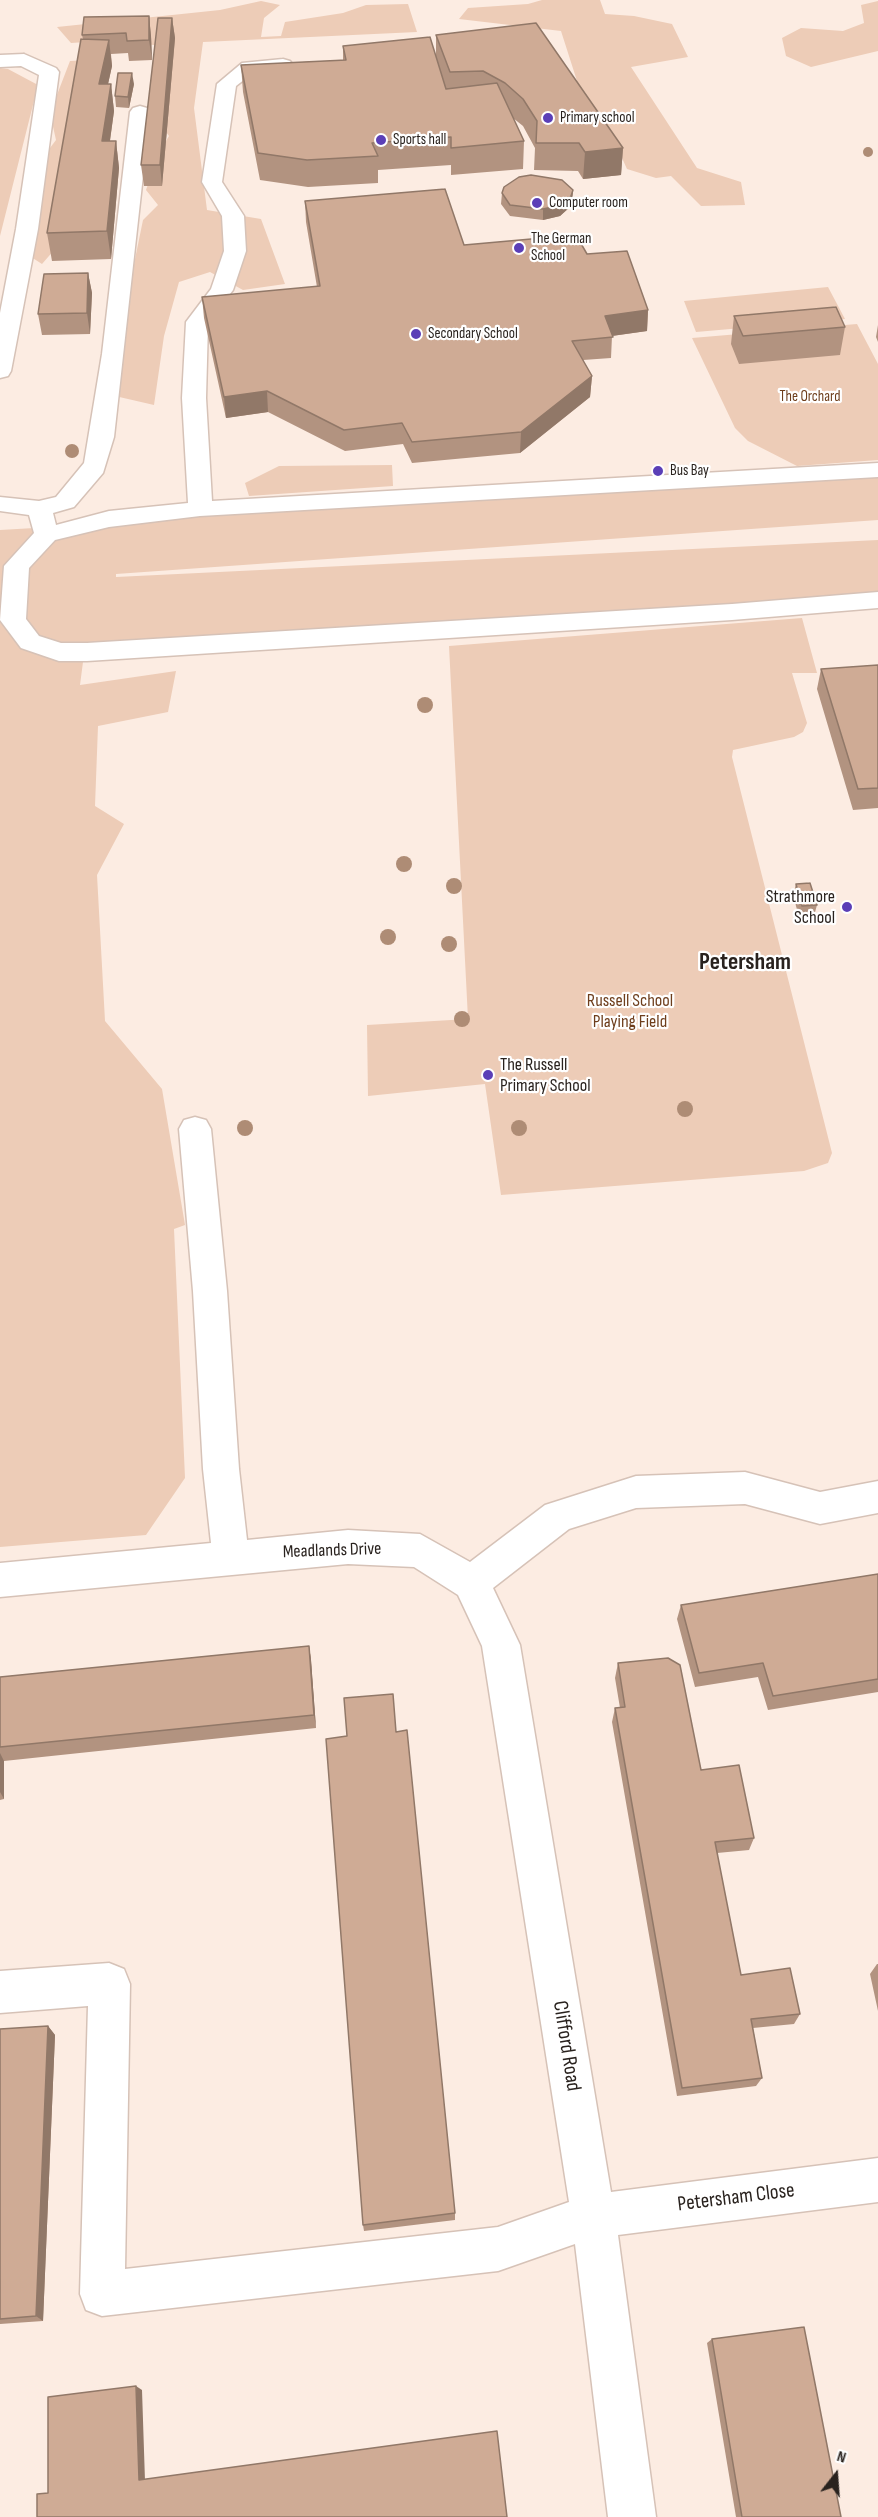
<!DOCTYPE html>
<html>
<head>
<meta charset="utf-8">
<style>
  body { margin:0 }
  #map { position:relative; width:878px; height:2517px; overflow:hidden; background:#fcece2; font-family:"Sofia Sans Condensed",sans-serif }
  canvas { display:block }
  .north { position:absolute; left:806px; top:2445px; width:60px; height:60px; -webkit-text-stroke:4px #fff; paint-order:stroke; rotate:17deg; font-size:16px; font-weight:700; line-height:24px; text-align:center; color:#29221e }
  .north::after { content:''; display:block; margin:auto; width:21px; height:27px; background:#29221e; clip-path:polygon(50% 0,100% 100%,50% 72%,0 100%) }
</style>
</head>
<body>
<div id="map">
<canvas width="878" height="2517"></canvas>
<div class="north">N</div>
</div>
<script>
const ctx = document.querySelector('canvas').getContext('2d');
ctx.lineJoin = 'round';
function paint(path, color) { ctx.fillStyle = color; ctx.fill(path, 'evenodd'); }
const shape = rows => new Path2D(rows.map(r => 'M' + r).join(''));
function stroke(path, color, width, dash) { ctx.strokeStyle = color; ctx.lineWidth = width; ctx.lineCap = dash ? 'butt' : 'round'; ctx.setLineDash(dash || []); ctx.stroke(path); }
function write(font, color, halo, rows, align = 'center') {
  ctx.font = font + ' "Sofia Sans Condensed",sans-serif'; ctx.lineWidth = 4.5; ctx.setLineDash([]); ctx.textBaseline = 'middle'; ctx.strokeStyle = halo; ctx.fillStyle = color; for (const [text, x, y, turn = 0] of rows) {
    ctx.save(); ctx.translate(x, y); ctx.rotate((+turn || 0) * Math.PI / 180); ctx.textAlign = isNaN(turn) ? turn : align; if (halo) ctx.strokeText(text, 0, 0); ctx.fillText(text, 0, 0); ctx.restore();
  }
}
const green = shape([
  [542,0,600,0,605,14,634,16,672,24,688,57,631,67,697,168,741,182,745,205,701,206,671,176,656,178,627,169,601,112,580,106,577,81,561,31,459,19,468,8,528,4],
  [261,1,280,5,264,18,261,37,281,36,285,22,343,13,366,5,408,4,417,32,203,42,194,108,207,210,261,219,285,284,243,290,210,272,179,282,164,336,154,405,115,396,124,313,143,220,158,205,146,190,159,152,169,136,161,125,169,47,115,40,71,43,57,27,220,10],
  [878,1,878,51,811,67,786,56,782,38,801,28,843,31,864,23,861,5],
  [89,60,62,241,42,264,14,246,26,180,56,140,50,113,70,61],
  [0,68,8,69,38,85,0,236],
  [828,287,845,319,696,332,684,301],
  [857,324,878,364,878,460,797,466,748,441,735,428,692,338],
  [392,465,393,486,249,496,245,483,279,466],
  [878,473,878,520,116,574,116,577,878,540,878,608,83,662,80,685,176,671,168,712,98,726,95,806,124,824,97,875,105,1021,162,1089,185,1225,174,1229,185,1478,146,1535,0,1547,0,530,86,525,109,519],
  [802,618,817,673,792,673,807,723,803,732,794,737,733,750,732,757,832,1153,828,1163,804,1171,501,1195,485,1084,368,1096,367,1025,468,1019,449,646]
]);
const minor = shape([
  [24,54,56,68,59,72,38,229,11,371,8,376,0,378,0,313,16,229,39,75,21,66,0,67,0,55,24,54],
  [283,59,290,61,293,65,290,69,254,72,236,86,222,182,244,216,246,251,233,290,208,323,206,398,212,501,878,463,878,477,200,516,109,527,55,540,29,568,26,619,39,636,61,643,87,643,732,604,878,592,878,608,732,620,87,661,59,661,21,648,0,620,4,566,34,533,29,515,0,511,0,497,39,501,56,497,84,463,102,354,130,112,133,108,140,106,147,108,150,112,114,437,103,473,74,507,53,513,56,525,109,511,188,503,182,398,186,322,211,289,224,251,222,216,202,182,217,84,242,63,283,59],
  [195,1117,206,1120,211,1129,227,1291,239,1469,247,1540,348,1530,420,1534,470,1562,545,1505,636,1476,745,1472,820,1492,878,1481,878,1513,820,1524,745,1504,636,1508,569,1529,493,1588,520,1645,611,2192,878,2158,878,2202,618,2235,656,2517,608,2517,575,2244,498,2271,102,2316,86,2310,80,2294,88,2006,0,2013,0,1971,109,1963,124,1969,130,1984,125,2269,498,2227,569,2202,482,1646,458,1595,414,1567,348,1564,0,1597,0,1563,211,1543,203,1469,193,1291,179,1129,184,1120,195,1117]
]);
const trees = [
  [868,152,5],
  [72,451,7],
  [425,705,8],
  [404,864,8],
  [454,886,8],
  [388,937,8],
  [449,944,8],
  [462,1019,8],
  [685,1109,8],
  [245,1128,8],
  [519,1128,8]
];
const wall = shape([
  [149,16,151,36,152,60,129,61,128,53,111,54,112,66,108,84,111,84,114,111,110,141,116,141,119,168,111,259,52,261,47,233,83,39,82,35],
  [172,18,175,38,162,186,144,186,141,165],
  [436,35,623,148,621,175,583,179,578,171,534,170,535,148,523,126,513,118,524,141,523,169,451,175,451,165,378,170,378,183,308,187,260,180,243,92,241,65,343,60,343,46,436,59],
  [134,84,129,108,116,107,115,96],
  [573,190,572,202,570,207,560,216,543,220,510,216,501,204,502,193],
  [305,201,464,245,587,254,648,310,647,331,612,336,611,358,583,360,592,376,590,397,520,453,412,463,403,444,345,451,268,412,226,418,204,318,202,297,317,287,306,222],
  [88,273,92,293,90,334,42,335,38,314],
  [734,316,845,327,840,355,739,364,731,344],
  [878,325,878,342,876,337],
  [878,665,878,808,853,810,817,689,821,669],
  [796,884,817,905,814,916,799,917,793,895],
  [878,1574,878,1692,768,1710,758,1677,695,1687,677,1619,681,1605],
  [309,1646,311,1660,316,1728,4,1761,4,1799,0,1800,0,1677],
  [618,1663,754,1838,749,1850,717,1853,741,1975,800,2014,794,2024,753,2028,762,2078,756,2086,677,2096,612,1722,615,1708,620,1708,615,1678],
  [396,1732,455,2213,455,2220,364,2231,363,2225],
  [877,1964,878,1964,878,2011,870,1974],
  [48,2026,55,2035,43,2321,0,2324,0,2029],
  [712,2339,841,2517,736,2517,707,2343]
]);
const shadedWall = shape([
  [149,16,151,36,152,60,149,40],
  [172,18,175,38,162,186,160,165],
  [109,40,112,66,102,111,99,84],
  [132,73,134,84,129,108,128,97],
  [111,84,114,111,106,168,102,141],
  [116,141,119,168,111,259,107,231],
  [623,148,621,175,583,179,585,152],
  [573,190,572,202,570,207,560,216,543,220,543,209],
  [88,273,92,293,90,334,87,313],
  [648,310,647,331,604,337,605,316],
  [592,376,590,397,520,453,521,432],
  [267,391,268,412,226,418,224,397],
  [309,1646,311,1660,316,1728,314,1715],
  [0,1753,4,1761,4,1799,0,1792],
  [48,2026,55,2035,43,2321,36,2316],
  [136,2386,142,2390,145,2481,139,2480]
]);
const building = shape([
  [149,16,149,40,127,41,126,33,82,35,84,17,149,16],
  [158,18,172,18,160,165,141,165,158,18],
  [536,23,623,148,585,152,579,143,536,143,537,121,523,99,505,83,483,71,450,72,436,35,536,23],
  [430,37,446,89,497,83,524,141,451,148,451,137,372,143,378,156,307,160,258,153,241,65,346,60,343,46,430,37],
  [81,39,109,40,99,84,111,84,102,141,116,141,107,231,47,233,81,39],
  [118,73,132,73,128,97,115,96,118,73],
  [531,175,562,180,573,190,571,196,561,205,543,209,510,205,502,193,504,187,519,177,531,175],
  [445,189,464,245,576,235,587,254,627,251,648,310,605,316,613,337,572,341,592,376,521,432,412,442,402,423,344,430,267,391,224,397,202,297,320,286,305,201,445,189],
  [88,273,87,313,38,314,44,274,88,273],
  [836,307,845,327,743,336,734,316,836,307],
  [878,665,878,788,858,789,821,669,878,665],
  [810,883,817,905,802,906,796,884,810,883],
  [878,1574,878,1679,773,1696,763,1663,699,1673,681,1605,878,1574],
  [309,1646,314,1715,0,1747,0,1677,309,1646],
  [668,1658,680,1665,701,1770,739,1765,754,1838,715,1842,741,1975,790,1968,800,2014,751,2019,762,2078,682,2088,615,1708,625,1707,618,1663,668,1658],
  [393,1694,396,1732,407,1730,455,2213,363,2225,326,1739,347,1736,344,1698,393,1694],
  [48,2026,36,2316,0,2319,0,2029,48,2026],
  [804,2327,841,2517,742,2517,712,2339,804,2327],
  [136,2386,139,2480,497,2431,507,2517,37,2517,37,2494,48,2493,48,2397,136,2386]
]);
const markers = [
  [548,118,6,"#5b3fb7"],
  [381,140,6,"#5b3fb7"],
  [537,203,6,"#5b3fb7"],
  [519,248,6,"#5b3fb7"],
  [416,334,6,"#5b3fb7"],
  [658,471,6,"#5b3fb7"],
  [847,907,6,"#5b3fb7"],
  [488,1075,6,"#5b3fb7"]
];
const farPoinames = [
  ["Primary school",560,118],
  ["Sports hall",393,140],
  ["Computer room",549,203],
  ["The German",531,239],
  ["School",531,256],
  ["Secondary School",428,334],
  ["Bus Bay",670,471]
];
const farParknames = [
  ["The Orchard",810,397]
];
const poiNames = [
  ["Strathmore",835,897],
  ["School",835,918],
  ["The Russell",500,1065,"left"],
  ["Primary School",500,1086,"left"]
];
const parkNames = [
  ["Russell School",630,1001],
  ["Playing Field",630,1022]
];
const streetNames = [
  ["Meadlands Drive",332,1551,-2]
];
const nearStreetnames = [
  ["Clifford Road",566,2046,81],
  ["Petersham Close",736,2198,-7]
];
const districtNames = [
  ["Petersham",745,963]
];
paint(green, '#edccb7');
stroke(minor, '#d6c2b7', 3);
paint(minor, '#fff');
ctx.fillStyle = '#ae8c75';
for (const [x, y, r] of trees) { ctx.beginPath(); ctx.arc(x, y, r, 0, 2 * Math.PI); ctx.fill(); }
paint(wall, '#b29380');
paint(shadedWall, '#917868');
paint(building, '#cfab95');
stroke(building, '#917868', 1.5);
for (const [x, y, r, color] of markers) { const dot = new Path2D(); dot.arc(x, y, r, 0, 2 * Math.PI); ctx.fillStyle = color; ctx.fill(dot); stroke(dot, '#fff', 2); }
write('15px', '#29221e', '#fff', farPoinames, 'left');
write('15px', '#6e3e1c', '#fff', farParknames);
write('18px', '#29221e', '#fff', poiNames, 'right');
write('18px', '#6e3e1c', '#fff', parkNames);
write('18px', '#29221e', '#fff', streetNames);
write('21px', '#29221e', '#fff', nearStreetnames);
write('bold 24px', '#29221e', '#fff', districtNames);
</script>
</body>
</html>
